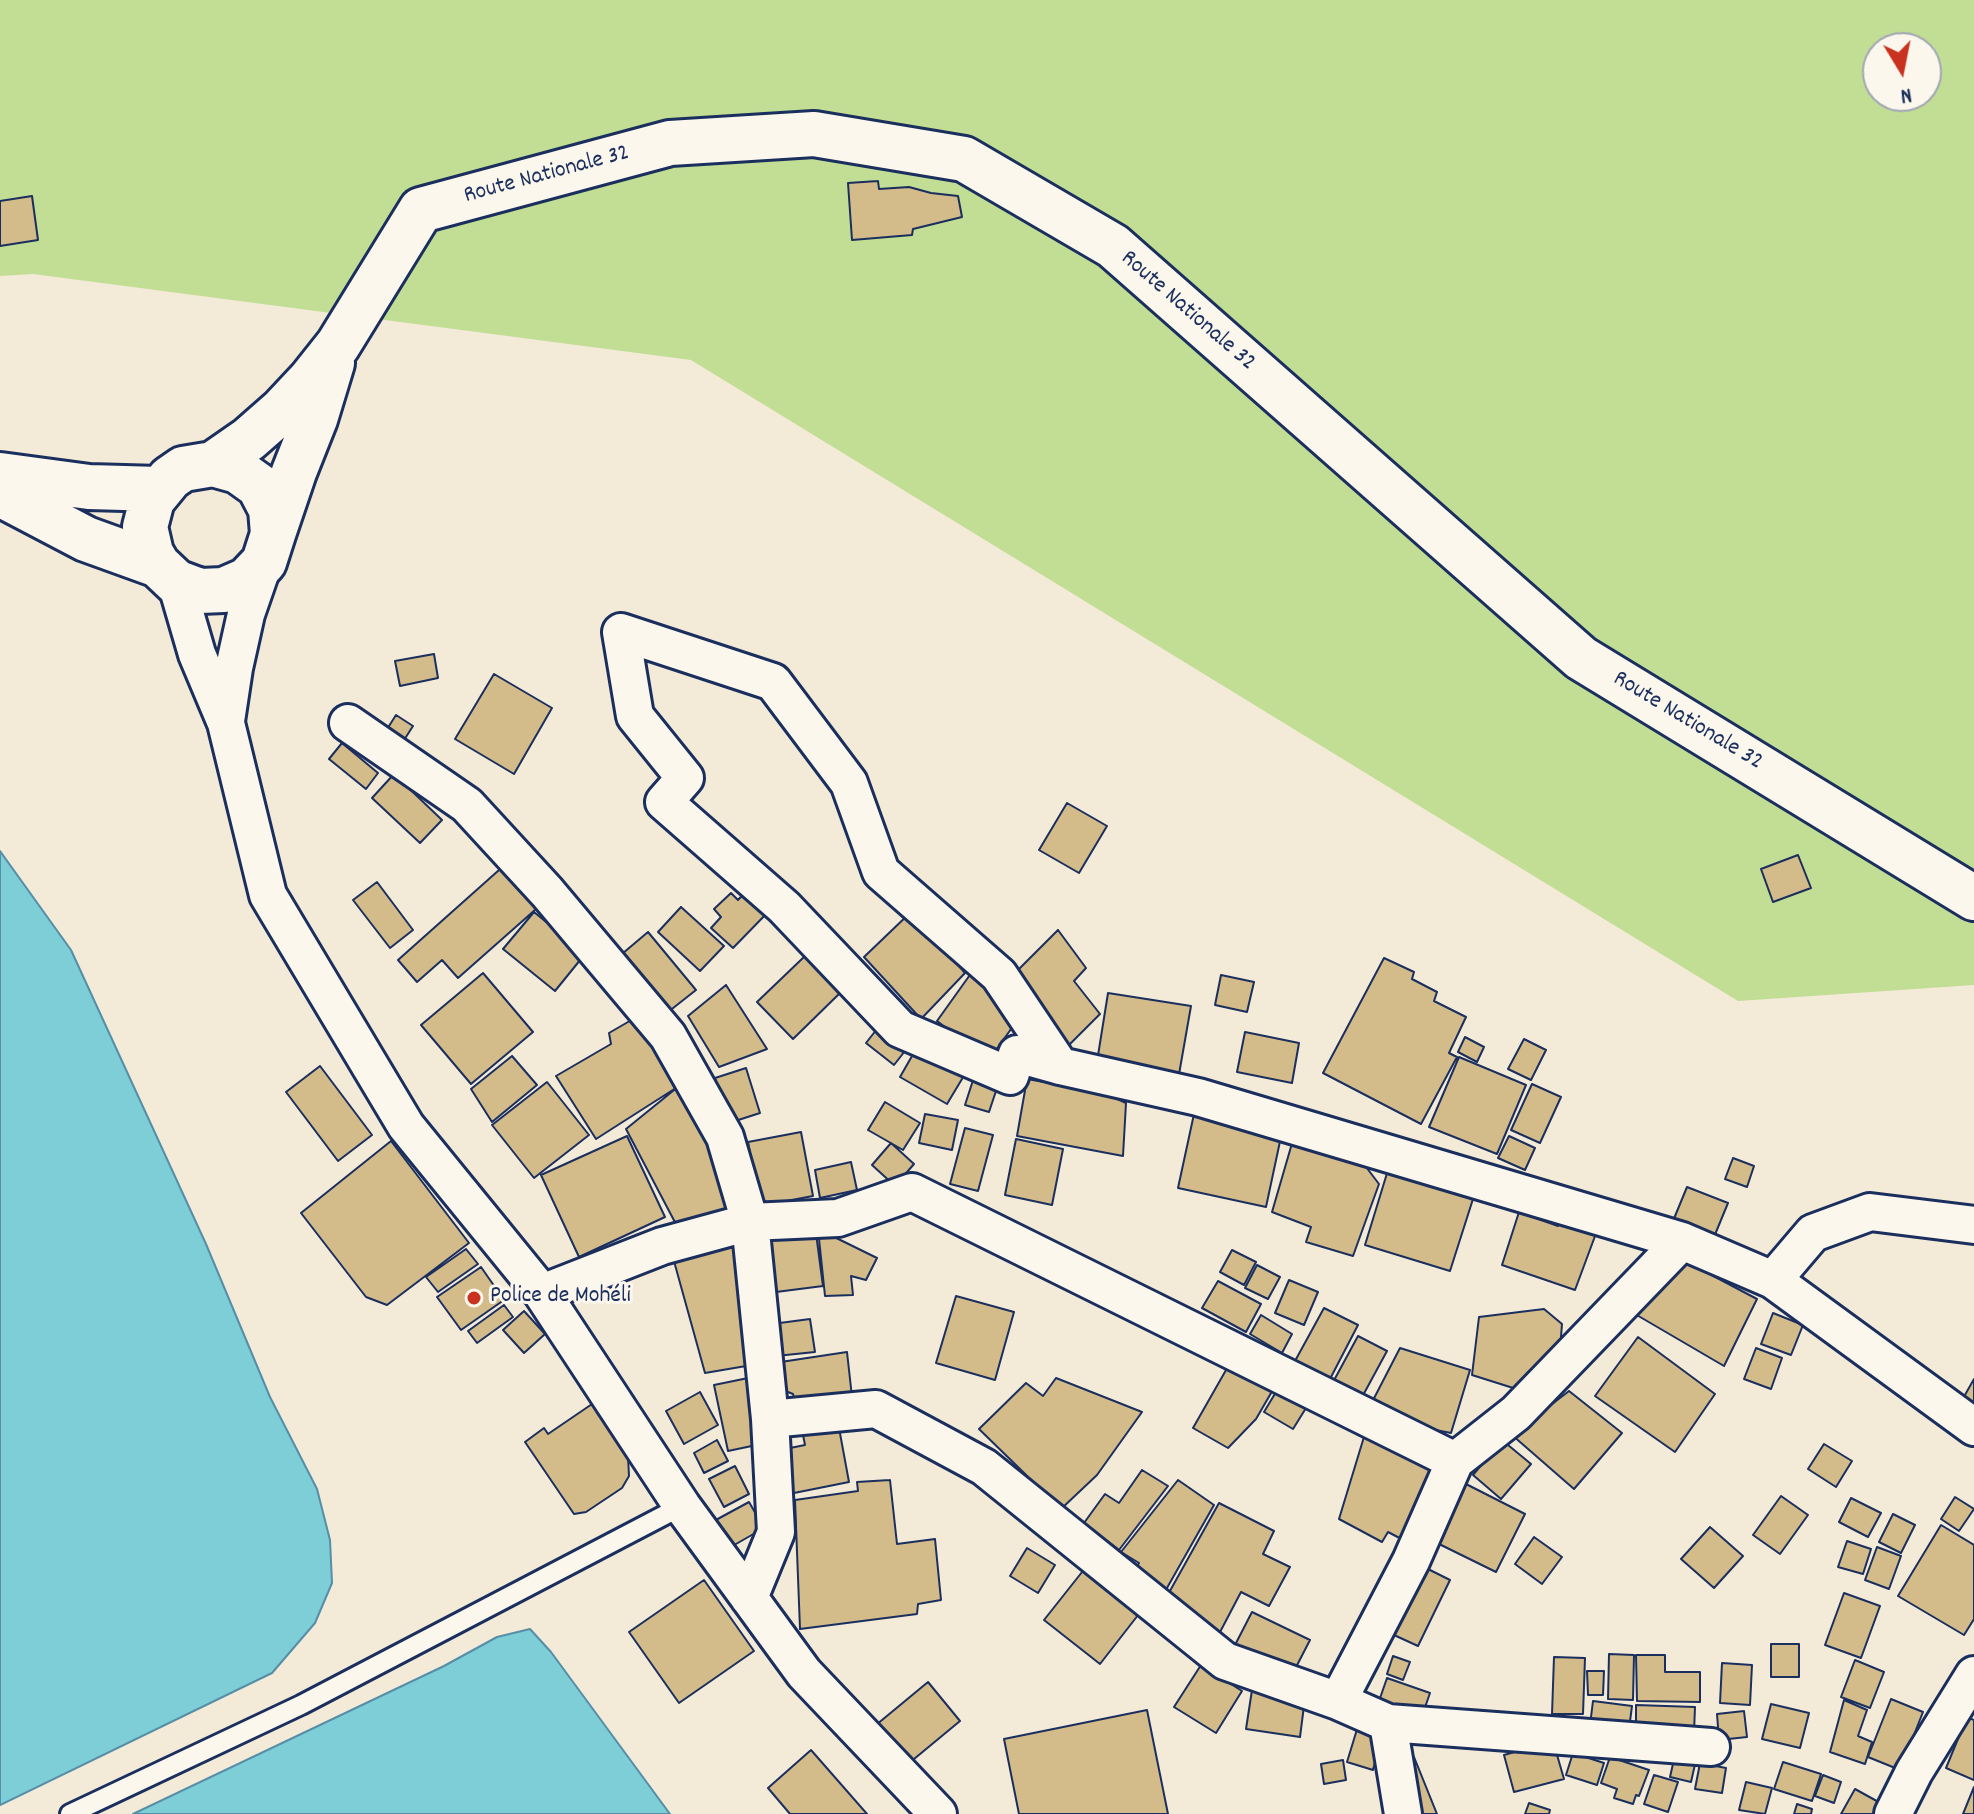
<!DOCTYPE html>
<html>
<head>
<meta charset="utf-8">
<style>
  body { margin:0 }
  #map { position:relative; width:1974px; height:1814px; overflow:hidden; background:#f3ebd8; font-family:Dekko,sans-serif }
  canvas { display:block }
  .north { position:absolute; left:1862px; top:32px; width:80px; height:80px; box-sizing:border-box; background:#fbf7ec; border:2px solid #a1a7b3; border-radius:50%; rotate:170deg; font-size:22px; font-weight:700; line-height:32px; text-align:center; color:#1b2f5e }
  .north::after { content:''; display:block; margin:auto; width:28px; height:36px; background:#c8321e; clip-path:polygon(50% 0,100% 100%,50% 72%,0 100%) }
</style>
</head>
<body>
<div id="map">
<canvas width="1974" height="1814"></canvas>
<div class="north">N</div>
</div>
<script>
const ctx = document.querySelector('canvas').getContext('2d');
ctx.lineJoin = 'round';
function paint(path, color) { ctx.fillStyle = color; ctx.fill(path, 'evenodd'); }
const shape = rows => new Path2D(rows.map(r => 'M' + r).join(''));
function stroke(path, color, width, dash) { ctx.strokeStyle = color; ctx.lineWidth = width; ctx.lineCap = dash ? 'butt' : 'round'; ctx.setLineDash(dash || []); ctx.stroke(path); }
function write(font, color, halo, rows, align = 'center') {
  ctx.font = font + ' Dekko,sans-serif'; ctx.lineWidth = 6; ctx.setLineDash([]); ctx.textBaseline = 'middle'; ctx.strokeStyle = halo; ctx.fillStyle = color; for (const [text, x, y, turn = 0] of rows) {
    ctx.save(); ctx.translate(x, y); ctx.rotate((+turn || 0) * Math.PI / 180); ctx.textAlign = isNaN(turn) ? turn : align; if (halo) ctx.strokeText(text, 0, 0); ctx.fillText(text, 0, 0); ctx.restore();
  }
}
const green = shape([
  [0,0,1974,0,1974,985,1738,1001,691,360,33,274,0,276],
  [1878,48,1926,48,1926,96,1878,96]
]);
const water = shape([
  [0,851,71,950,206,1244,270,1397,317,1489,330,1540,332,1583,315,1623,272,1673,0,1805,0,851],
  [530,1629,551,1652,670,1814,133,1814,444,1666,497,1637,530,1629]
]);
const building = shape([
  [878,181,879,189,909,187,931,193,958,196,962,217,913,229,912,235,852,240,848,183,878,181],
  [32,196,38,240,0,246,0,201,32,196],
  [434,654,438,678,400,686,395,661,434,654],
  [494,674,552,708,514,774,455,739,494,674],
  [396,715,413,726,399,748,382,737,396,715],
  [342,743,378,773,366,789,329,759,342,743],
  [394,774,442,820,420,843,372,798,394,774],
  [1067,803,1107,826,1079,873,1039,850,1067,803],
  [1798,855,1811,888,1773,902,1761,869,1798,855],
  [508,862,544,902,458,978,442,960,417,982,398,960,508,862],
  [377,882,413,930,390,948,353,900,377,882],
  [750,887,772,908,733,948,711,928,721,917,714,909,731,893,738,900,750,887],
  [681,907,724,946,700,971,658,932,681,907],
  [912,911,965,973,921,1019,864,957,912,911],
  [534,912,585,954,555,991,503,949,534,912],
  [1058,930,1086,968,1074,981,1100,1014,1068,1046,1011,977,1058,930],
  [648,932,696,990,663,1016,616,959,648,932],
  [805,956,840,993,793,1039,757,1002,805,956],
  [1384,958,1414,972,1412,979,1437,992,1434,1001,1466,1017,1449,1053,1457,1057,1421,1124,1323,1073,1384,958],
  [977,965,1021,1015,989,1060,937,1021,977,965],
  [483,973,533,1032,471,1084,421,1025,483,973],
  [1221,975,1254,982,1247,1012,1215,1005,1221,975],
  [726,985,767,1049,719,1067,688,1016,726,985],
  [1108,993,1191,1006,1178,1080,1096,1068,1108,993],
  [640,1015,679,1086,596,1139,556,1076,611,1044,609,1033,640,1015],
  [884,1020,912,1042,894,1065,866,1043,884,1020],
  [1245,1032,1299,1043,1292,1083,1237,1072,1245,1032],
  [1465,1037,1484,1047,1477,1062,1458,1052,1465,1037],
  [1524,1039,1546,1050,1531,1080,1508,1069,1524,1039],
  [920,1042,968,1069,947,1104,900,1077,920,1042],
  [512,1056,537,1085,492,1122,471,1089,512,1056],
  [1459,1057,1526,1085,1497,1154,1429,1127,1459,1057],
  [320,1066,372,1135,338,1161,286,1092,320,1066],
  [746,1068,760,1113,729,1123,715,1078,746,1068],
  [975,1074,999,1082,989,1112,965,1105,975,1074],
  [1027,1079,1102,1092,1126,1103,1123,1156,1017,1136,1027,1079],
  [547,1082,589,1135,534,1178,492,1125,547,1082],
  [684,1082,739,1211,678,1228,626,1129,684,1082],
  [1532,1084,1561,1097,1540,1143,1511,1130,1532,1084],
  [885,1102,920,1123,903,1150,868,1130,885,1102],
  [925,1114,958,1120,952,1150,919,1143,925,1114],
  [1194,1114,1282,1132,1266,1207,1178,1188,1194,1114],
  [965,1128,993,1135,978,1191,950,1184,965,1128],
  [801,1132,813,1196,760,1206,748,1142,801,1132],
  [1295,1133,1357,1155,1379,1184,1353,1256,1306,1242,1311,1227,1272,1212,1295,1133],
  [627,1136,665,1217,579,1257,541,1175,627,1136],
  [1509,1136,1535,1148,1525,1170,1498,1158,1509,1136],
  [1016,1139,1063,1149,1052,1205,1005,1195,1016,1139],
  [391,1141,469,1243,387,1305,366,1297,301,1213,391,1141],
  [891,1143,914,1164,895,1186,872,1165,891,1143],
  [1733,1158,1754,1166,1747,1187,1725,1179,1733,1158],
  [851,1162,857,1190,820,1198,815,1170,851,1162],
  [1388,1170,1473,1199,1450,1271,1365,1245,1388,1170],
  [1687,1187,1728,1203,1714,1237,1673,1221,1687,1187],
  [1568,1210,1601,1220,1575,1290,1502,1265,1519,1212,1558,1226,1568,1210],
  [815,1226,823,1286,776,1292,769,1232,815,1226],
  [818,1229,877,1258,866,1280,851,1276,853,1295,825,1296,818,1229],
  [734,1238,752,1365,705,1373,672,1254,734,1238],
  [466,1249,478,1264,438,1292,426,1277,466,1249],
  [1232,1250,1256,1262,1244,1285,1220,1272,1232,1250],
  [1685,1261,1757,1299,1724,1366,1635,1314,1685,1261],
  [1257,1265,1280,1277,1268,1299,1245,1288,1257,1265],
  [481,1267,504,1300,461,1330,437,1297,481,1267],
  [1289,1280,1318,1292,1304,1325,1275,1313,1289,1280],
  [1218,1281,1261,1304,1246,1332,1202,1308,1218,1281],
  [956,1296,1014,1312,995,1380,936,1363,956,1296],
  [504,1305,513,1317,477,1343,468,1331,504,1305],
  [1324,1308,1358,1325,1330,1379,1295,1361,1324,1308],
  [1544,1309,1562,1324,1560,1350,1529,1393,1472,1375,1479,1317,1544,1309],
  [524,1311,545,1334,524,1353,503,1330,524,1311],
  [1773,1313,1803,1325,1791,1355,1761,1344,1773,1313],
  [1261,1315,1292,1334,1282,1353,1250,1334,1261,1315],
  [810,1319,815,1352,776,1356,772,1324,810,1319],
  [1358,1336,1387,1351,1361,1399,1332,1384,1358,1336],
  [1638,1337,1715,1394,1675,1452,1595,1396,1638,1337],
  [1400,1348,1470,1370,1451,1433,1420,1427,1370,1406,1400,1348],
  [1756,1348,1782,1358,1771,1389,1744,1379,1756,1348],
  [847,1352,853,1406,798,1412,793,1394,778,1388,774,1363,847,1352],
  [1234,1356,1278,1381,1256,1419,1228,1448,1193,1428,1234,1356],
  [753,1377,766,1443,728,1451,714,1385,753,1377],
  [1056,1378,1142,1412,1097,1475,1061,1509,979,1429,1026,1383,1043,1396,1056,1378],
  [1974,1379,1974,1410,1961,1402,1974,1379],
  [1282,1382,1311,1400,1293,1429,1264,1412,1282,1382],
  [1569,1391,1622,1433,1574,1489,1512,1435,1569,1391],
  [700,1392,718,1425,684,1444,666,1411,700,1392],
  [595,1402,628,1456,629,1476,622,1488,586,1512,574,1514,525,1442,544,1428,548,1434,595,1402],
  [1367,1427,1448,1463,1413,1545,1388,1532,1382,1542,1339,1519,1367,1427],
  [839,1428,849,1482,784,1495,775,1451,805,1445,803,1435,839,1428],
  [717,1440,728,1461,704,1473,694,1453,717,1440],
  [1502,1440,1531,1464,1501,1499,1473,1475,1502,1440],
  [1824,1444,1852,1461,1836,1487,1808,1469,1824,1444],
  [735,1466,749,1494,724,1507,709,1479,735,1466],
  [1142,1470,1168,1486,1119,1550,1084,1523,1105,1494,1119,1503,1142,1470],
  [890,1480,897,1544,935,1539,941,1600,918,1604,917,1614,800,1629,795,1500,858,1491,857,1482,890,1480],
  [1178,1480,1214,1505,1163,1595,1132,1575,1139,1563,1121,1552,1178,1480],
  [1466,1484,1525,1514,1496,1572,1437,1543,1466,1484],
  [1781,1496,1808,1515,1780,1554,1753,1535,1781,1496],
  [1955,1497,1974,1509,1959,1531,1941,1519,1955,1497],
  [1851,1498,1881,1513,1868,1537,1839,1522,1851,1498],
  [749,1502,764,1528,729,1548,714,1521,749,1502],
  [1219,1503,1274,1531,1263,1554,1290,1567,1269,1606,1241,1592,1219,1634,1166,1598,1219,1503],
  [1893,1514,1915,1525,1901,1553,1879,1542,1893,1514],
  [1941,1525,1974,1545,1974,1619,1964,1635,1898,1596,1941,1525],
  [1710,1527,1743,1556,1714,1588,1681,1559,1710,1527],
  [1534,1537,1562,1557,1542,1584,1515,1564,1534,1537],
  [1847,1541,1871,1549,1863,1574,1838,1567,1847,1541],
  [1877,1547,1901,1556,1889,1589,1865,1580,1877,1547],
  [1027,1548,1055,1565,1038,1593,1010,1576,1027,1548],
  [1416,1563,1450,1580,1418,1646,1383,1630,1416,1563],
  [1086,1567,1142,1610,1100,1664,1044,1620,1086,1567],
  [704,1580,754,1651,679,1703,629,1632,704,1580],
  [1844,1593,1880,1606,1861,1658,1825,1645,1844,1593],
  [1252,1612,1310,1640,1293,1673,1235,1645,1252,1612],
  [1771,1644,1799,1644,1799,1677,1771,1677,1771,1644],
  [1609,1654,1634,1655,1633,1700,1608,1699,1609,1654],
  [1636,1655,1665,1655,1665,1672,1700,1672,1700,1702,1637,1701,1636,1655],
  [1393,1656,1410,1662,1403,1680,1387,1674,1393,1656],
  [1554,1657,1585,1658,1583,1714,1552,1714,1554,1657],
  [1855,1660,1884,1672,1870,1708,1841,1697,1855,1660],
  [1722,1663,1752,1665,1750,1705,1720,1703,1722,1663],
  [1201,1665,1242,1691,1216,1733,1174,1707,1201,1665],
  [1587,1671,1604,1671,1603,1695,1588,1695,1587,1671],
  [1387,1678,1430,1693,1421,1719,1378,1704,1387,1678],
  [928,1682,960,1721,908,1764,876,1725,928,1682],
  [1252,1690,1305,1698,1300,1737,1246,1729,1252,1690],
  [1891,1699,1923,1712,1900,1770,1868,1757,1891,1699],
  [1844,1700,1867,1710,1858,1736,1872,1742,1865,1764,1830,1752,1844,1700],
  [1593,1701,1632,1706,1629,1729,1590,1725,1593,1701],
  [1771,1704,1809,1713,1800,1748,1762,1739,1771,1704],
  [1636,1705,1695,1707,1694,1733,1636,1731,1636,1705],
  [1147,1710,1168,1814,1019,1814,1004,1739,1147,1710],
  [1744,1711,1747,1737,1719,1740,1717,1714,1744,1711],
  [1362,1713,1386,1720,1373,1770,1347,1762,1362,1713],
  [1967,1717,1974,1720,1974,1780,1946,1768,1967,1717],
  [1553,1741,1564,1779,1514,1792,1504,1755,1553,1741],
  [811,1750,867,1814,790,1814,768,1788,811,1750],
  [1573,1753,1604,1763,1597,1785,1566,1775,1573,1753],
  [1675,1755,1696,1760,1691,1782,1670,1777,1675,1755],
  [1414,1757,1437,1814,1395,1814,1378,1773,1414,1757],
  [1610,1757,1649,1770,1639,1796,1636,1795,1633,1804,1614,1798,1617,1789,1601,1783,1610,1757],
  [1343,1760,1346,1780,1324,1784,1321,1764,1343,1760],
  [1783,1762,1821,1774,1812,1801,1774,1789,1783,1762],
  [1700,1763,1726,1768,1722,1793,1695,1789,1700,1763],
  [1654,1775,1678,1782,1668,1812,1644,1804,1654,1775],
  [1823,1775,1841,1782,1834,1803,1815,1796,1823,1775],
  [1746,1782,1772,1788,1765,1814,1739,1810,1746,1782],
  [1974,1787,1974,1814,1963,1814,1974,1787],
  [1855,1789,1884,1805,1879,1814,1841,1814,1855,1789],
  [1529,1803,1550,1810,1549,1814,1525,1814,1529,1803],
  [1797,1804,1812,1809,1811,1814,1794,1814,1797,1804]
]);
const service = shape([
  [70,1814,301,1705,682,1506]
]);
const minor = shape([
  [176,582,197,654,226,723,268,895,406,1126,542,1293,682,1506,804,1673,938,1814],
  [226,721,234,668,246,614,264,562],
  [348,723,467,805,547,892,668,1036,725,1137,750,1222,770,1419,776,1532,749,1598],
  [1060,1066,999,975,881,872,849,783,773,682,621,632,635,716,685,778,664,802,784,907,900,1029,1010,1076,1017,1054,1060,1066,1198,1097,1682,1241,1773,1280,1974,1427],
  [1773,1280,1813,1233,1870,1212,1974,1225],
  [542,1293,662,1246,750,1222,838,1218,912,1192,1455,1461],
  [770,1419,876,1409,984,1467,1225,1661,1338,1701,1388,1723,1711,1747],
  [1338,1701,1411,1561,1455,1461,1516,1413,1682,1241],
  [1388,1723,1403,1814],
  [1893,1814,1914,1772,1974,1675]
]);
const tertiary = shape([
  [213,464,249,439,282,410,311,379,338,345,421,210,670,143,814,134,964,159,1113,246,1581,658,1974,898],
  [0,475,89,487,159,489],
  [0,494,86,539,158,565,176,582,200,591,224,590,247,580,264,562,273,534,271,509,259,486,238,471,213,464,183,469,170,478,152,500,145,527,151,553,158,565],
  [273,534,294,472,315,419,332,363]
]);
const markers = [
  [474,1298,8,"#c8321e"]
];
const streetNames = [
  ["Route Nationale 32",547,176,-15],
  ["Route Nationale 32",1187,312,41],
  ["Route Nationale 32",1687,722,31]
];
const poiNames = [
  ["Police de Mohéli",490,1298]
];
paint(green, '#c2dd94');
paint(water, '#7eced7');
stroke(water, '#568ea7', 2);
paint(building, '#d3bb8a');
stroke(building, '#1b2f5e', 2);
stroke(service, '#1b2f5e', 24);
stroke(minor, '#1b2f5e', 42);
stroke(tertiary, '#1b2f5e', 50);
stroke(service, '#fbf7ec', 18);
stroke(minor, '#fbf7ec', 36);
stroke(tertiary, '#fbf7ec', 44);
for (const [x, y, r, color] of markers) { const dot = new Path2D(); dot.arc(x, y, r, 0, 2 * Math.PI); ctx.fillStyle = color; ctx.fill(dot); stroke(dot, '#fbf7ec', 3); }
write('24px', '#1b2f5e', '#fbf7ec', streetNames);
write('24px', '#1b2f5e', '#fbf7ec', poiNames, 'left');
</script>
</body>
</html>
